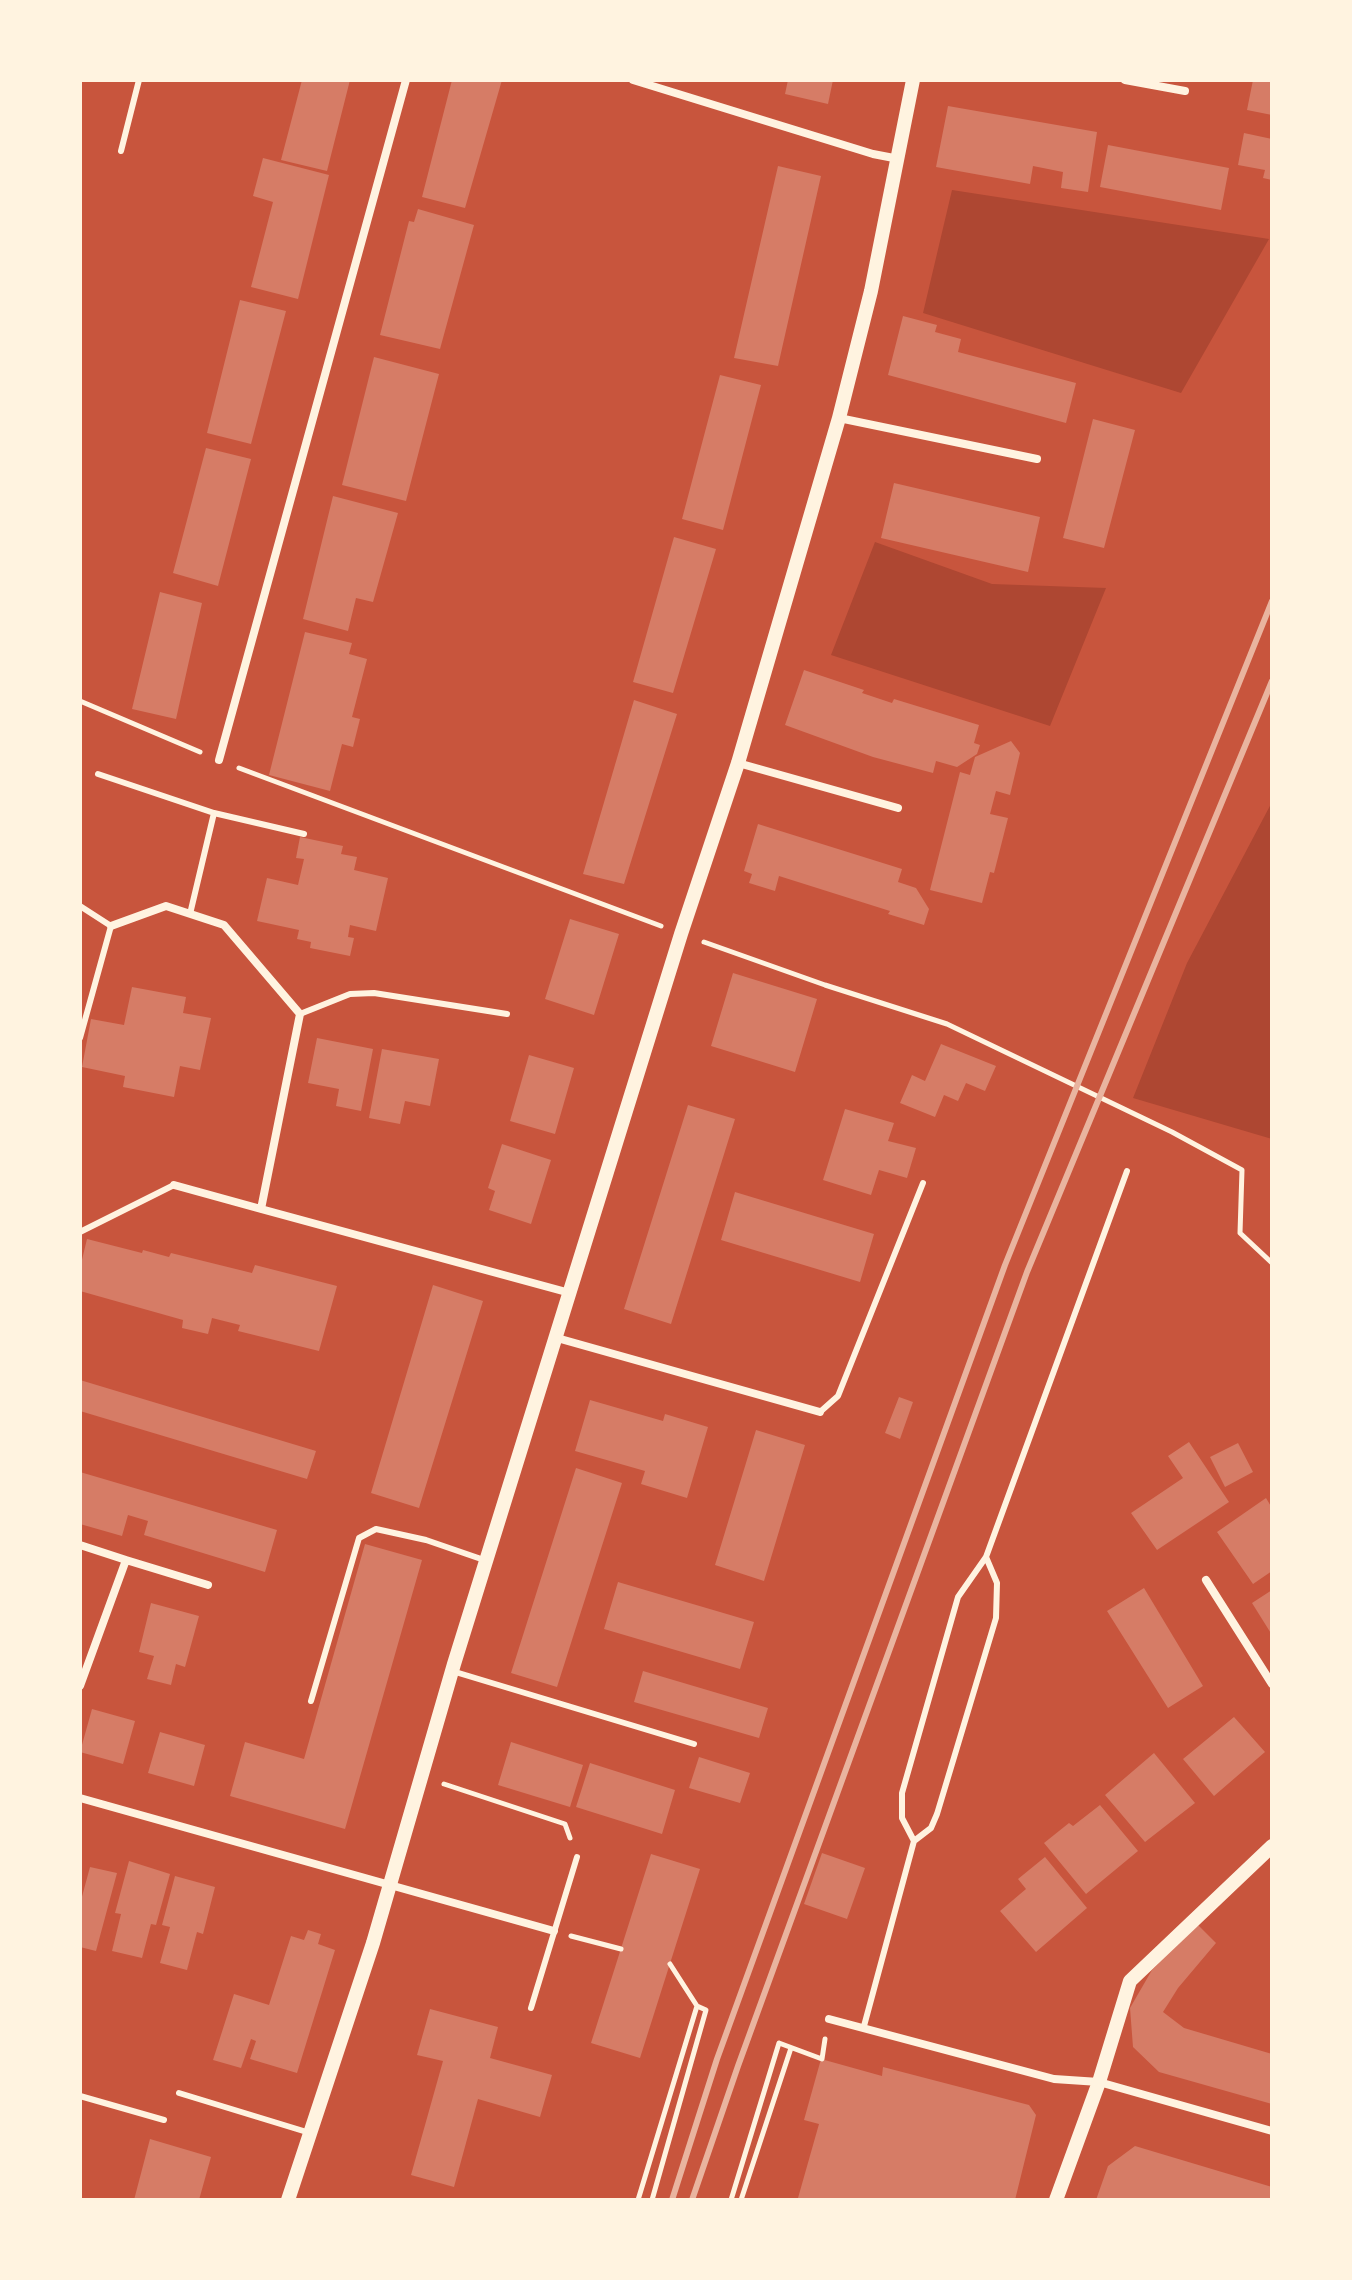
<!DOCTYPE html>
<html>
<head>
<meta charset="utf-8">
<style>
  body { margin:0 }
  #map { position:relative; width:1352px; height:2280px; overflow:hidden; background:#c8553d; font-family:"IBM Plex Sans",sans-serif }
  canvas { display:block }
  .frame { position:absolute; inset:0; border:82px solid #fff3e0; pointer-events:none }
</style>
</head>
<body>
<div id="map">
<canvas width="1352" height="2280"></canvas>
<div class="frame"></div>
</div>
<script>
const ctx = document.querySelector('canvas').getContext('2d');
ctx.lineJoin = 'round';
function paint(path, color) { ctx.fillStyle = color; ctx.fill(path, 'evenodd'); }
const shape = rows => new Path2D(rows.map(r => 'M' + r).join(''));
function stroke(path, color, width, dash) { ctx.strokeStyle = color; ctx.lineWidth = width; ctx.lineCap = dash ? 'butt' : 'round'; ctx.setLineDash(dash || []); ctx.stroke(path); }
const green = shape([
  [952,190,1269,239,1181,393,923,313],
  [875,542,992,584,1106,588,1050,726,831,655],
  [1272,802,1272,1139,1133,1098,1187,963]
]);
const building = shape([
  [302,80,350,80,327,171,281,160],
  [452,80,502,80,465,208,422,197],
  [788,80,833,80,828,104,785,94],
  [1253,80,1272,80,1272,115,1247,110],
  [948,106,1097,132,1088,192,1061,188,1063,172,1033,166,1030,184,936,167],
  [1244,133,1272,139,1272,180,1263,178,1265,170,1238,165],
  [1108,145,1229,168,1221,210,1100,187],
  [263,158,329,175,298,299,251,287,273,202,253,196],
  [778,166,821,176,778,366,734,358],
  [418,209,474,225,440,349,380,335,409,221,414,222],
  [240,300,286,311,251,444,207,433],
  [903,316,937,325,935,332,961,339,958,352,1076,383,1066,423,888,375],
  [374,357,439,374,406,501,342,485],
  [720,375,761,385,723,530,682,519],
  [1093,419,1135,430,1104,548,1063,538],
  [206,448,251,459,218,586,173,573],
  [894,483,1040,517,1028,572,881,538],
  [333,496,398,513,373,602,356,598,348,631,303,619],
  [674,537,716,549,673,693,633,682],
  [160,592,202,603,176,719,132,709],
  [305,632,352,643,349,654,367,659,352,717,360,719,353,747,342,744,330,791,269,775],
  [804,670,864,690,862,693,892,703,894,699,979,725,974,743,980,745,977,754,957,767,936,761,933,773,873,757,785,725],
  [634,700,677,714,624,884,583,874],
  [1011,741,1020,753,1010,795,996,791,990,814,1008,818,994,873,990,872,982,903,930,890,960,772,970,775,975,757],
  [758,824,902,869,898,882,916,888,929,909,924,925,888,914,890,911,779,876,775,891,749,883,752,874,744,871],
  [300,837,343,846,341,854,357,857,354,870,388,878,376,931,350,925,348,937,354,938,350,956,310,948,311,942,297,939,299,930,257,921,267,878,298,885,304,859,296,858],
  [570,919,619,934,594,1015,545,999],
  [733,973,817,999,795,1072,711,1046],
  [132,987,186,997,183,1013,211,1018,200,1070,180,1066,174,1097,123,1087,125,1076,82,1067,91,1019,124,1025],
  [317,1038,373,1049,361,1111,336,1106,339,1089,308,1083],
  [941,1044,996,1066,985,1091,966,1083,958,1101,944,1095,935,1117,900,1103,912,1075,925,1081],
  [382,1049,439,1059,430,1106,405,1101,400,1124,369,1118],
  [529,1055,574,1068,555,1134,510,1121],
  [688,1105,735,1119,671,1324,624,1309],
  [845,1109,894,1123,888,1141,916,1148,907,1178,879,1170,871,1195,823,1180],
  [502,1144,551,1160,531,1224,489,1210,495,1191,488,1188],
  [735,1192,874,1234,860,1282,721,1240],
  [87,1239,142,1253,143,1250,169,1257,171,1253,252,1273,255,1265,337,1286,319,1351,238,1331,240,1325,212,1318,208,1334,182,1328,183,1320,80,1291,80,1268],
  [433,1285,483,1301,419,1508,371,1493],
  [80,1380,316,1451,307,1479,80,1411],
  [899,1397,913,1402,900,1439,885,1433],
  [590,1400,663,1421,665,1414,708,1427,687,1498,641,1484,645,1471,575,1451],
  [756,1430,805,1445,764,1581,715,1565],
  [1189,1442,1229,1502,1157,1550,1131,1513,1183,1478,1168,1456],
  [1238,1443,1253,1472,1225,1487,1210,1457],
  [576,1468,622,1483,557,1687,511,1673],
  [80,1472,277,1530,265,1572,144,1535,148,1521,128,1515,122,1536,80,1524],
  [1266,1498,1272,1508,1272,1571,1253,1584,1217,1532],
  [365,1544,422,1560,345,1829,230,1796,245,1742,304,1759],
  [618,1582,754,1622,740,1669,604,1629],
  [1144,1588,1203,1686,1168,1708,1107,1611],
  [1272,1590,1272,1635,1252,1603],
  [151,1603,199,1616,185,1667,176,1664,171,1685,147,1679,154,1656,139,1652],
  [643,1671,768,1708,759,1738,634,1702],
  [92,1709,135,1721,123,1764,80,1752],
  [1234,1717,1265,1752,1214,1796,1183,1759],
  [160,1732,205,1745,194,1786,148,1773],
  [511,1742,583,1765,570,1807,498,1785],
  [1154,1753,1195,1803,1145,1842,1105,1795],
  [699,1757,750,1773,740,1803,689,1788],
  [590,1763,675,1790,662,1834,576,1807],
  [1100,1805,1138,1851,1086,1894,1044,1843,1069,1823,1073,1826],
  [822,1853,865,1868,847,1919,804,1904],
  [651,1854,700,1869,640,2058,591,2043],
  [1045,1857,1087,1908,1036,1952,1000,1911,1026,1889,1018,1879],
  [129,1861,170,1874,156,1925,151,1924,142,1958,112,1951,121,1914,115,1913],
  [90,1867,117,1873,96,1951,80,1947,80,1904],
  [175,1876,215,1887,203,1934,197,1932,187,1970,160,1963,170,1927,162,1925],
  [1198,1925,1216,1943,1178,1988,1163,2012,1184,2028,1272,2054,1272,2104,1159,2072,1133,2047,1130,2008,1152,1970],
  [308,1930,321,1934,318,1944,335,1950,297,2073,250,2059,256,2041,251,2039,241,2068,213,2060,234,1994,269,2005,291,1936,304,1940],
  [430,2009,498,2027,490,2058,552,2075,540,2117,478,2099,454,2187,411,2175,443,2061,417,2055],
  [821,2059,882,2076,883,2067,1029,2105,1036,2115,1015,2200,798,2198,819,2124,804,2120],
  [150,2139,211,2157,199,2200,134,2200],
  [1135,2146,1272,2187,1272,2200,1096,2200,1108,2166]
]);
const path = shape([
  [80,701,200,752],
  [239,768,661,926],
  [704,942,825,985,947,1024,1172,1132,1242,1170,1240,1233,1272,1263],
  [444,1784,565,1824,570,1838],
  [571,1936,621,1949],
  [638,2200,697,2006],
  [652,2200,706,2010,697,2006,670,1964],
  [731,2200,779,2043,822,2059,825,2039],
  [741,2200,791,2048]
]);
const service = shape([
  [121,151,139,80],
  [98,774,214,813,190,914],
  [214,813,304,834],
  [80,906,111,926,80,1038],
  [300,1014,350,994,374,993,507,1014],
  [80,1232,174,1185],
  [820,1412,838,1396,923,1183],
  [452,1671,694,1744],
  [311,1701,359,1538,376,1529,426,1540,487,1561],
  [914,1841,902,1818,902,1793,958,1597,986,1557,1127,1171],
  [531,2008,577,1857],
  [864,2026,914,1841,931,1828,937,1814,996,1618,997,1583,986,1557],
  [179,2093,310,2133],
  [80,2096,164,2120]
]);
const minor = shape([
  [633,80,873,154,899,159],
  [1125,80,1185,91],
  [839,418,1037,459],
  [219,760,406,80],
  [738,763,898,808],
  [111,926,166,906,224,925,300,1014,261,1209,570,1293],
  [174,1185,261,1209],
  [557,1338,820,1412],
  [80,1545,126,1560,80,1686],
  [126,1560,208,1585],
  [1206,1580,1272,1684],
  [80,1798,554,1931],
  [829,2019,1054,2079,1099,2082,1272,2131]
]);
const tertiary = shape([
  [288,2200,373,1943,454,1664,681,934,738,763,839,418,871,291,913,80],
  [1056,2200,1099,2082,1130,1981,1272,1846]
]);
const rail = shape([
  [672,2200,717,2059,1005,1265,1272,601],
  [692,2200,738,2066,1027,1272,1272,681]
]);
paint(green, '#ae4732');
paint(building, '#d67c66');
stroke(path, '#fff3e0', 5);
stroke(service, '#fff3e0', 6);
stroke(minor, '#fff3e0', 8);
stroke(tertiary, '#fff3e0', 14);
stroke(rail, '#e9b49f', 6);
</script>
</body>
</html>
